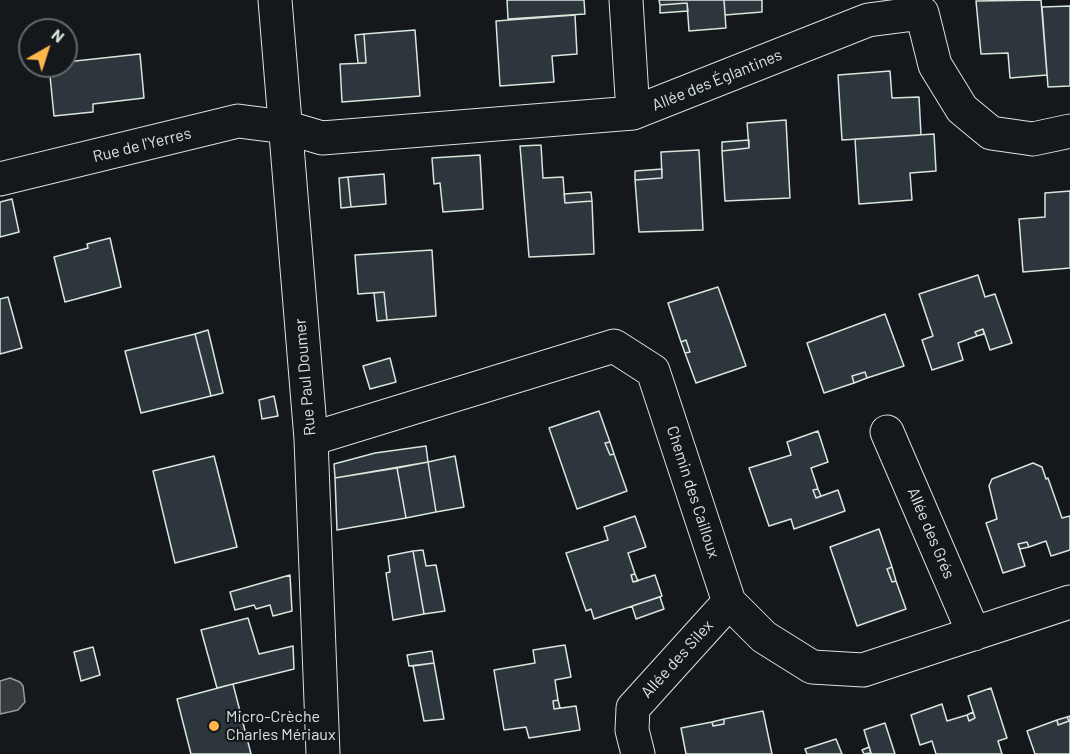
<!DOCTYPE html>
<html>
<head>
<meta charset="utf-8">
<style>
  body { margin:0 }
  #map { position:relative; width:1070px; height:754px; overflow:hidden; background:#14181c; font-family:Barlow,sans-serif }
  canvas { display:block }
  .north { position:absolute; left:18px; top:18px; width:60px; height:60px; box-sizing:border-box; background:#14181c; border:2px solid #626a69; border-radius:50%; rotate:39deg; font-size:16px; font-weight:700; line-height:24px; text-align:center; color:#d8e6dc }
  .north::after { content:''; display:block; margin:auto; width:21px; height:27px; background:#ffb74d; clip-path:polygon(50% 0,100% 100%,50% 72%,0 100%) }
</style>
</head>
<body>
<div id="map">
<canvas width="1070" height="754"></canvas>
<div class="north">N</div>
</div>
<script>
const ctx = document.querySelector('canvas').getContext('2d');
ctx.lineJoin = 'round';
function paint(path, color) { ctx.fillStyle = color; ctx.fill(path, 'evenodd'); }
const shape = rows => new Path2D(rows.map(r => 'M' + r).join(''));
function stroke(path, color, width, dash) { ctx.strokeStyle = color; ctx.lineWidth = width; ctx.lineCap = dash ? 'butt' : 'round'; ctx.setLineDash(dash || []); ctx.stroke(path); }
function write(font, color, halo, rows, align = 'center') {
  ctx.font = font + ' Barlow,sans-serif'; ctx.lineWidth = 4.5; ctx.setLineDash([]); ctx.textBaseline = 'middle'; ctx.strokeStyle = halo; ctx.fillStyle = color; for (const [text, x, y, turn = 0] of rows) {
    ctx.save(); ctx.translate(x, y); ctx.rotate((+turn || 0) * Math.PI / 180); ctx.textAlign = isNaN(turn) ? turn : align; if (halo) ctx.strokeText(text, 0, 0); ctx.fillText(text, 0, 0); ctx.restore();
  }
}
const water = shape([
  [10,678,20,682,23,686,25,702,18,710,0,714,0,681,10,678]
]);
const building = shape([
  [507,0,584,0,585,14,508,19,507,0],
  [659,0,724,0,726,28,689,31,687,3,660,5,659,0],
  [724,0,762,0,762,12,725,15,724,0],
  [1041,0,1047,75,1010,78,1008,53,981,54,976,1,1041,0],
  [687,3,688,11,660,13,660,5,687,3],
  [1070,6,1070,86,1048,87,1042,7,1070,6],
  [575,15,577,54,552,56,554,82,500,86,496,21,575,15],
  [415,30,420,96,342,102,340,64,366,63,364,34,415,30],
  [364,34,366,63,358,63,355,35,364,34],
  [140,54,144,98,93,104,93,112,54,116,49,66,66,66,66,62,140,54],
  [890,71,892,98,919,97,921,135,842,140,838,75,890,71],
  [786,120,790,198,725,201,722,151,749,148,747,123,786,120],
  [934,134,936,171,910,173,912,200,859,204,855,139,934,134],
  [749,140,749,148,722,151,722,142,749,140],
  [541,145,543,178,563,177,565,203,592,201,594,254,529,257,520,146,541,145],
  [699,150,703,230,639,232,635,180,662,178,661,152,699,150],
  [480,155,483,209,443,212,440,183,434,184,432,158,480,155],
  [662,169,662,178,635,180,635,171,662,169],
  [384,174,386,204,351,207,348,177,384,174],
  [348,177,351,207,341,208,339,178,348,177],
  [1070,191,1070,268,1023,272,1019,219,1045,217,1045,193,1070,191],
  [591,192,592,201,565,203,564,194,591,192],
  [12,199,19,232,0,237,0,202,12,199],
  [110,238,121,287,65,302,54,257,88,248,87,244,110,238],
  [432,250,436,316,387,320,384,292,358,294,355,255,432,250],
  [978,275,985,297,995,294,1012,343,990,350,983,329,975,332,977,336,958,343,963,360,932,370,922,340,933,336,919,294,978,275],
  [718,287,746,366,696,383,685,353,690,352,686,340,681,342,668,303,718,287],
  [384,292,387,320,377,321,374,293,384,292],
  [8,297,22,348,0,354,0,299,8,297],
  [885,314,904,366,867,378,865,372,852,376,854,383,824,393,807,343,885,314],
  [983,329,984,334,977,336,975,332,983,329],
  [208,330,223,393,211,396,195,334,208,330],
  [195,334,211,396,141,413,125,351,195,334],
  [686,340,690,352,685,353,681,342,686,340],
  [390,358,396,382,370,389,363,366,390,358],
  [865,372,867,378,854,383,852,376,865,372],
  [274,396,278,416,262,419,259,400,274,396],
  [599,411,610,442,605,443,610,455,614,454,627,491,577,509,549,428,599,411],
  [818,431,828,462,811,468,818,489,813,490,816,498,838,490,845,511,794,529,791,519,769,526,749,468,791,455,787,442,818,431],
  [610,442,614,454,610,455,605,443,610,442],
  [426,446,428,462,335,478,334,464,375,453,426,446],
  [214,456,237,547,175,563,153,471,214,456],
  [455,456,464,507,436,512,428,462,455,456],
  [428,462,436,512,406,518,397,468,428,462],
  [1033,463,1042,467,1046,479,1048,478,1062,518,1070,516,1070,550,1051,556,1046,541,1029,547,1027,542,1018,544,1025,566,1003,573,986,523,997,519,989,486,992,479,1033,463],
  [397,468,406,518,337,530,335,478,397,468],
  [818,489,821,496,816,498,813,490,818,489],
  [635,516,646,547,628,553,635,574,631,575,633,582,655,575,662,596,594,619,591,609,586,611,566,553,608,540,604,527,635,516],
  [879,529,892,567,887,569,892,582,896,581,906,609,857,626,830,547,879,529],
  [1027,542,1029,547,1020,549,1018,544,1027,542],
  [423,550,426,566,436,565,445,611,424,614,413,551,423,550],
  [413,551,424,614,393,620,386,573,390,572,388,556,413,551],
  [892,567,896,581,892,582,887,569,892,567],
  [635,574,638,581,633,582,631,575,635,574],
  [290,575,292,611,273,616,270,605,256,609,254,605,235,610,230,592,290,575],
  [660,597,664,609,636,619,632,606,660,597],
  [248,618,259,654,293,646,294,669,217,688,201,630,248,618],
  [565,645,571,677,555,680,558,700,553,701,554,709,576,706,580,730,529,738,526,727,504,730,494,670,535,663,533,650,565,645],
  [93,647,100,675,81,681,74,652,93,647],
  [432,651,434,663,409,666,407,655,432,651],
  [434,663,444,719,424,721,413,666,434,663],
  [233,684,251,754,191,754,177,699,233,684],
  [991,688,1007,738,998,741,1002,754,936,754,932,741,920,745,911,715,942,704,947,721,967,715,969,721,975,718,968,696,991,688],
  [558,700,560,708,554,709,553,701,558,700],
  [763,711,772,754,686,754,681,728,712,722,713,726,724,724,724,719,763,711],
  [973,712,975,718,969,721,967,715,973,712],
  [1070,716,1070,754,1035,754,1027,731,1057,720,1058,725,1069,721,1067,717,1070,716],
  [1067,717,1069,721,1058,725,1057,720,1067,717],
  [724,719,724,724,713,726,712,722,724,719],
  [885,723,895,754,868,754,871,753,864,730,885,723],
  [836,739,842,754,807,754,805,749,836,739],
  [869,747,871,753,864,754,862,750,869,747]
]);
const minor = shape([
  [275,0,311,439,323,754],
  [626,0,633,113],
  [0,179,238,121,285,127,322,138,633,113,868,20,922,13,935,65,962,109,991,133,1033,139,1070,131],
  [887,432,974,634],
  [311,439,614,346,653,371,729,602,764,637,812,667,863,670,1070,602],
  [638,754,632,730,633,708,729,602]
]);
const markers = [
  [214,726,6,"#ffb74d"]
];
const streetNames = [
  ["Allée des Églantines",717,80,-22],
  ["Rue de l'Yerres",142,145,-14],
  ["Rue Paul Doumer",305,377,-95],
  ["Chemin des Cailloux",693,492,72],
  ["Allée des Grés",931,533,67],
  ["Allée des Silex",677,659,-48]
];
const poiNames = [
  ["Micro-Crèche",226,717],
  ["Charles Mériaux",226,735]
];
paint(water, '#363b3e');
stroke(water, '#939e99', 1.5);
paint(building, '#2c363c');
stroke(building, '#d8e6dc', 1.5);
stroke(minor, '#d8e6dc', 35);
stroke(minor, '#14181c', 33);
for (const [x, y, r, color] of markers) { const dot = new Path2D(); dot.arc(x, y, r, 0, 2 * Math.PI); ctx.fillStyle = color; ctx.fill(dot); stroke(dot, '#14181c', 2); }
write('16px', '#d8e6dc', '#14181c', streetNames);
write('16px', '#d8e6dc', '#14181c', poiNames, 'left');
</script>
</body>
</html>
